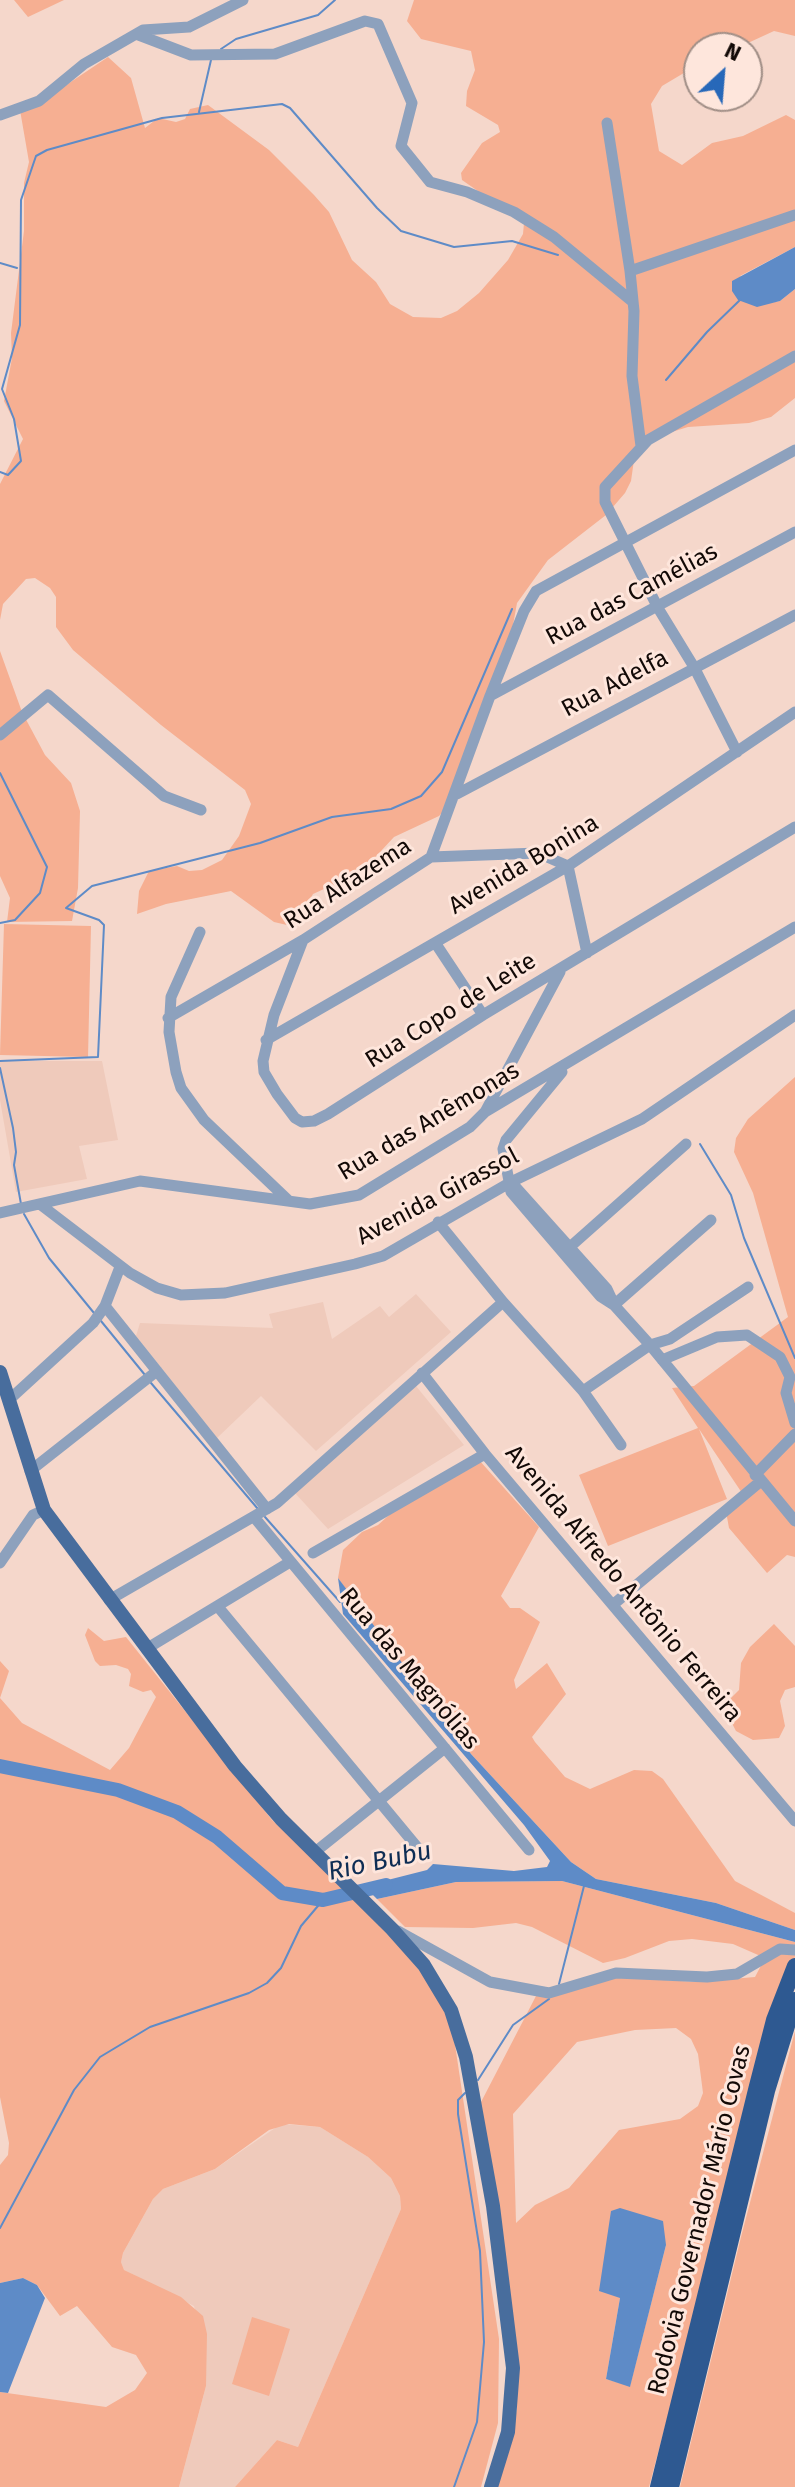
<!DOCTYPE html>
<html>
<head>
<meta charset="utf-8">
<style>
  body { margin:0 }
  #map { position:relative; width:795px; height:2487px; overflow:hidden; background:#f5d7cb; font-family:"Fira Sans",sans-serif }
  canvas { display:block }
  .north { position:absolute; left:683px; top:32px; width:80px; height:80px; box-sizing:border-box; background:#fee6dc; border:2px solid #a08e86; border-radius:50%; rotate:26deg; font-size:22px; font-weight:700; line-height:32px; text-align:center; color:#120906 }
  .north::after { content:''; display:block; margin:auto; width:28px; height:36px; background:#2768b9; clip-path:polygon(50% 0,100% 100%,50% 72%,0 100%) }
</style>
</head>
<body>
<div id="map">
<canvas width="795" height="2487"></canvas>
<div class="north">N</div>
</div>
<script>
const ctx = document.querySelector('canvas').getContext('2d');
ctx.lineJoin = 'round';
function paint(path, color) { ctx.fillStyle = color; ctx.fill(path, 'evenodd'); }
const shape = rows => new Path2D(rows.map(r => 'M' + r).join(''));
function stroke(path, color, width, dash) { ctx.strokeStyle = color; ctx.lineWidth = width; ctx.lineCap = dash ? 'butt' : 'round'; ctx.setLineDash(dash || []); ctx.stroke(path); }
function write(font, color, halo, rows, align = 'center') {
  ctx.font = font + ' "Fira Sans",sans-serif'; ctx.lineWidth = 6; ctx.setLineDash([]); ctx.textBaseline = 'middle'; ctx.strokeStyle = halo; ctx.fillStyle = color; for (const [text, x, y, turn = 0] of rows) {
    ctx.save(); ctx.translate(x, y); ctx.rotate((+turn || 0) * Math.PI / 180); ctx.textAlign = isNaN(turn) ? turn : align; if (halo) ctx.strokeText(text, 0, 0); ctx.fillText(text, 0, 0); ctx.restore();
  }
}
const built = shape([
  [0,1061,102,1061,118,1140,79,1146,87,1179,16,1192,0,1100],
  [416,1294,451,1332,316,1451,261,1396,217,1438,136,1336,140,1323,273,1328,269,1314,323,1302,332,1339,380,1306,389,1317],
  [416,1386,464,1445,328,1529,294,1492],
  [281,2124,320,2127,368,2157,391,2178,400,2196,401,2209,298,2447,277,2440,235,2487,179,2487,206,2386,206,2354,194,2306,124,2270,121,2262,123,2253,153,2199,163,2189,215,2169]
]);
const green = shape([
  [14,0,64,0,28,17],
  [414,0,795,0,795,36,774,31,737,48,699,48,699,64,662,86,651,104,659,151,682,165,712,143,743,136,786,115,795,120,795,247,740,276,769,303,780,301,795,289,795,398,771,417,749,423,688,427,652,438,635,453,631,481,625,493,606,515,548,560,517,603,513,625,457,796,439,816,394,837,343,892,324,889,313,894,298,921,287,925,274,922,231,891,166,904,137,914,139,891,149,871,177,866,189,871,202,870,222,860,239,836,251,804,245,790,161,725,73,650,56,627,56,597,50,588,35,578,26,579,3,604,0,620,0,484,23,439,4,401,12,358,11,333,24,231,24,183,29,162,20,110,44,100,108,57,131,78,145,128,158,118,176,122,185,119,190,109,208,105,269,150,314,195,329,212,352,260,376,282,390,304,413,317,441,318,457,311,479,293,508,260,523,234,524,223,462,180,461,173,482,143,500,132,498,125,466,106,467,91,475,70,471,51,421,39,407,21],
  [0,651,22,712,45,755,71,783,80,811,78,888,72,921,7,922,10,898,0,876],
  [4,924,91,926,88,1057,0,1055],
  [795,1077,795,1557,787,1555,767,1573,729,1528,725,1506,742,1493,699,1429,727,1499,608,1546,579,1475,698,1428,672,1388,694,1386,788,1317,753,1193,734,1152,736,1138,748,1119],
  [479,1460,539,1527,501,1596,510,1608,520,1608,540,1622,514,1680,516,1689,547,1663,566,1694,532,1737,535,1742,565,1777,590,1789,634,1770,652,1771,663,1779,735,1881,795,1913,795,1930,716,1903,596,1879,571,1862,471,1754,366,1619,338,1578,343,1550,362,1532,378,1525,398,1507],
  [774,1624,795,1646,795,1687,785,1690,780,1701,785,1726,779,1738,753,1740,736,1731,723,1706,739,1690,741,1663,750,1647],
  [88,1628,104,1641,126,1637,272,1820,367,1905,437,1990,454,2038,499,2339,498,2423,481,2487,235,2487,277,2440,298,2447,401,2209,400,2196,391,2178,368,2157,320,2127,289,2124,269,2130,215,2169,163,2189,153,2199,123,2253,121,2262,124,2270,181,2297,203,2316,207,2334,206,2386,179,2487,0,2487,0,2392,106,2407,135,2390,147,2373,136,2355,112,2347,77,2306,60,2316,37,2285,23,2278,0,2283,0,2165,8,2155,9,2143,0,2097,0,1661,9,1671,0,1698,22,1723,110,1770,129,1748,156,1697,151,1690,143,1692,129,1686,131,1674,128,1669,116,1665,100,1666,95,1661,85,1635],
  [562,1881,795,1942,795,1957,780,1991,649,2487,497,2487,517,2409,480,2104,536,1996,558,1995,619,1977,696,1982,755,1977,765,1958,733,1944,692,1939,669,1941,625,1958,603,1963,532,1927,516,1923,473,1928,405,1927,377,1899,456,1882],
  [676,2028,691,2039,698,2054,703,2093,698,2106,680,2119,619,2130,569,2188,535,2205,516,2223,513,2114,577,2042,635,2030],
  [666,2245,630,2386,606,2379,620,2298],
  [795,2031,795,2487,680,2487,741,2237],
  [252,2317,290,2329,269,2396,232,2384]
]);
const water = shape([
  [795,247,795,289,780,301,757,307,738,300,732,291,732,281],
  [338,1578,471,1754,571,1862,596,1879,716,1903,795,1930,795,1942,562,1881,456,1882,377,1899,364,1886,427,1870,433,1864,514,1871,547,1867,550,1861,524,1825,343,1614],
  [620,2208,663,2221,666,2245,630,2387,606,2379,620,2298,599,2291,611,2211],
  [23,2278,37,2285,45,2298,8,2393,0,2392,0,2283]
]);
const stream = shape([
  [221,49,236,39,318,15,335,0],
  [199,112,211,60],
  [0,263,17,268],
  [666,380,707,332,741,299],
  [0,472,8,475,21,461,14,419,2,389,20,325,21,200,36,156,47,150,162,118,282,104,290,108,377,208,401,231,454,247,512,241,558,255],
  [0,773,47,867,40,893,15,920,0,923],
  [0,1061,98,1057,104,925,99,920,66,908,92,886,260,843,332,817,391,809,421,796,442,772,512,609],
  [0,1068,13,1128,16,1152,14,1165,21,1204],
  [700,1144,731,1195,744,1238,795,1358],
  [24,1214,49,1258,94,1313],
  [101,1321,145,1375],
  [151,1383,258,1509],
  [265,1517,340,1602],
  [559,1984,584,1886],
  [478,2080,513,2025,549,1999],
  [0,2228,74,2090,100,2057,150,2027,249,1993,267,1983,281,1968,301,1926,323,1900],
  [454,2487,477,2422,484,2342,480,2251,458,2114,458,2100,465,2093]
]);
const river = shape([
  [0,1766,118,1790,177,1812,217,1837,282,1893,323,1900,386,1885]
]);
const minor = shape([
  [136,34,191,55,275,54,365,21,378,24,412,103,401,146,430,182,467,192,514,212,554,237,633,302],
  [0,115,39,101,84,64,143,30,189,27,243,0],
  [607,123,630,271,634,311,632,376,641,446],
  [630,271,795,215],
  [490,696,795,532],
  [0,735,48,695,164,796,201,810],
  [737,752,694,667,658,608,605,502,605,487,648,440,795,356],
  [457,794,795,615],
  [431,857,490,696,524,611,536,591,795,450],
  [200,932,171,997,169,1032,176,1072,181,1088,204,1120,289,1201],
  [303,940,274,1015,263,1061,264,1072,277,1094,295,1118,302,1122,314,1121,328,1114,483,1015,795,827],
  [436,944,483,1015],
  [168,1018,303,940,431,857,538,853,568,866,587,953],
  [266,1040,568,866,795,712],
  [562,1072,506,1140,503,1149,511,1192,600,1296,614,1305,650,1345,795,1521],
  [485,1112,560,972],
  [511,1182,607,1289,614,1304],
  [41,1205,130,1273,157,1288,181,1295,225,1293,355,1264,383,1256,511,1182,642,1119,795,1015],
  [0,1213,140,1181,310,1204,359,1195,470,1127,485,1112,795,927],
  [438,1222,503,1302,583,1391,621,1445],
  [571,1246,686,1144],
  [614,1305,711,1220],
  [105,1306,267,1509],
  [662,1360,717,1337,747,1335,780,1357,790,1377,786,1393,795,1423],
  [422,1373,485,1454,795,1821],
  [583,1391,650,1345,670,1339,748,1287],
  [10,1399,93,1323,105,1306,120,1267],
  [30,1471,157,1371],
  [755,1475,795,1434],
  [254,1517,529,1850],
  [313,1553,485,1454],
  [0,1563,33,1515,44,1510],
  [109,1600,277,1503,503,1302],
  [615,1603,761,1481],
  [219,1608,422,1853],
  [146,1649,290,1562],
  [315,1852,445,1748],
  [398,1931,490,1982,549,1993,616,1973,707,1977,737,1974,780,1949,795,1950]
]);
const major = shape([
  [0,1372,44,1510,235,1766,281,1819,392,1929,424,1965,451,2010,466,2057,493,2206,513,2368,508,2432,491,2487]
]);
const highway = shape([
  [658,2487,756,2090,774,2020,795,1966],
  [671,2487,767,2091,795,2000]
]);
const streetNames = [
  ["Rua das Camélias",632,595,-28],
  ["Rua Adelfa",615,684,-28],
  ["Avenida Bonina",524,865,-31],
  ["Rua Alfazema",348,884,-33],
  ["Rua Copo de Leite",451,1011,-32],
  ["Rua das Anêmonas",429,1122,-31],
  ["Avenida Girassol",438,1197,-28],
  ["Avenida Alfredo Antônio Ferreira",623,1584,50],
  ["Rua das Magnólias",409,1669,50],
  ["Rodovia Governador Mário Covas",700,2220,-76]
];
const waterNames = [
  ["Rio Bubu",380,1862,-12]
];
paint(built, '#efcabb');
paint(green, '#f6af92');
paint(water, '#5e8bc7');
stroke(stream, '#5e8bc7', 2);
stroke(river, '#5e8bc7', 14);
stroke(minor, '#8da1bd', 11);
stroke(major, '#486d9d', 14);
stroke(highway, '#2e5991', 16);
write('24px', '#120906', '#fee6dc', streetNames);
write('italic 26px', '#0e2d54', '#fee6dc', waterNames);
</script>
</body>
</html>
